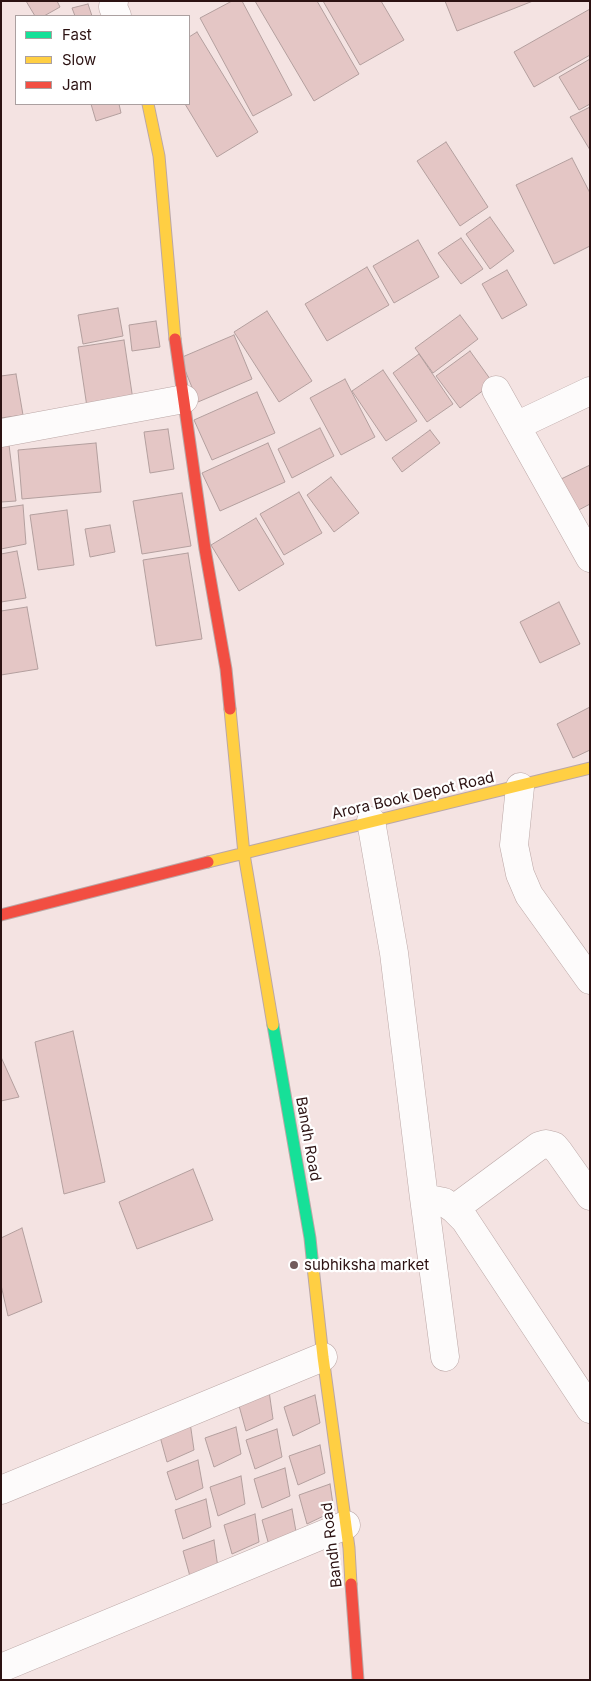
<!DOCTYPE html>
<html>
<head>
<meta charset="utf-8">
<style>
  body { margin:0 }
  #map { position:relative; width:591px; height:1681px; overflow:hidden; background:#f4e3e2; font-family:Inter,sans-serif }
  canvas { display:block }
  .frame { position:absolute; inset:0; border:2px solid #2c1212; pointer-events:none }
  .legend { position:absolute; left:15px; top:15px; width:175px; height:90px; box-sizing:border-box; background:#fff; border:1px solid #aba0a0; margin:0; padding:6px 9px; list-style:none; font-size:15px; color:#2c1212 }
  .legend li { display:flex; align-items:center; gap:10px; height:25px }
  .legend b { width:25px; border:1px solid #aba0a0 }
</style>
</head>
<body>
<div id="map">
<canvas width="591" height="1681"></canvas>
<div class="frame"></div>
<ul class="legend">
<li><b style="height:6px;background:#16e098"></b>Fast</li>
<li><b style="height:6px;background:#ffcf43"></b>Slow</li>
<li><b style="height:6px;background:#f24e42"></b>Jam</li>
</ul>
</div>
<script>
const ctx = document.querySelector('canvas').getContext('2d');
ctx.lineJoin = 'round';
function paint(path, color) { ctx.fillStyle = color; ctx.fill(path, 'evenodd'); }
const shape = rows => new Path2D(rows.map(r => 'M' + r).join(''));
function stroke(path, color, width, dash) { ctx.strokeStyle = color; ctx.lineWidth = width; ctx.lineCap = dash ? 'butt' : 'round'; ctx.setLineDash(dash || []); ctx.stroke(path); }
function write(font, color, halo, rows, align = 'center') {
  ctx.font = font + ' Inter,sans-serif'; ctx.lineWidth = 4.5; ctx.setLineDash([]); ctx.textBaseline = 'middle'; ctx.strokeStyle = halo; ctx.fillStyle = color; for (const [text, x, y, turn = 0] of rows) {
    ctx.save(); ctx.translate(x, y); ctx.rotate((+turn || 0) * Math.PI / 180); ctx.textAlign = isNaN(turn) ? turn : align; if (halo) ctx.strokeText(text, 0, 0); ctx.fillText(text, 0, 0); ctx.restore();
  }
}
const building = shape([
  [26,1,57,1,60,7,44,16,35,16,26,1],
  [232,1,242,1,292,95,253,116,200,18,232,1],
  [255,1,317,1,359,74,314,101,255,1],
  [323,1,381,1,404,40,360,65,323,1],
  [445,1,533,1,457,31,445,1],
  [88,4,92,16,75,16,72,8,88,4],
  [590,9,590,55,534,87,514,52,590,9],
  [197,32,258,132,217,157,185,104,189,104,189,37,197,32],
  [590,59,590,104,579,110,559,77,590,59],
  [91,104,119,104,121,113,96,121,91,104],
  [590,107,590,150,570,117,590,107],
  [446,142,488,207,460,226,417,161,446,142],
  [572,158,590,193,590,246,554,264,516,185,572,158],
  [490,217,514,251,490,269,466,234,490,217],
  [461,238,483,269,461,284,438,253,461,238],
  [418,240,439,277,394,303,373,266,418,240],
  [367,267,389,305,327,341,305,304,367,267],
  [507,270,527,305,502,319,482,284,507,270],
  [118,308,123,336,83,344,78,315,118,308],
  [267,311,312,381,279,402,234,332,267,311],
  [460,315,478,339,433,373,415,348,460,315],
  [156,321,160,347,132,351,129,325,156,321],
  [234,335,252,379,198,402,180,358,234,335],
  [124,340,133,400,87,407,78,347,124,340],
  [470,351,493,383,460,408,436,376,470,351],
  [419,354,453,404,427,422,393,373,419,354],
  [383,370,417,421,386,441,352,391,383,370],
  [16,374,23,415,1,418,1,376,16,374],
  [345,379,375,437,341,455,310,398,345,379],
  [257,392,275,433,212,460,194,420,257,392],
  [320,428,334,456,292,478,278,449,320,428],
  [168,429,174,469,150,473,144,432,168,429],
  [430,430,440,443,402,472,392,458,430,430],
  [96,443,101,492,22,499,18,450,96,443],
  [268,443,285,482,220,511,202,473,268,443],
  [1,445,9,445,16,501,1,502,1,445],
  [590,465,590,504,573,513,557,481,590,465],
  [331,477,359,513,334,532,307,495,331,477],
  [299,492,322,533,284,555,260,514,299,492],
  [182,493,191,546,142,554,133,501,182,493],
  [23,505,26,544,1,549,1,508,23,505],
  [67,510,74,565,38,570,30,515,67,510],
  [256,518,284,564,239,591,211,545,256,518],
  [110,525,115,552,90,557,85,529,110,525],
  [17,551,26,598,1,602,1,554,17,551],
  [188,553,202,639,156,646,143,560,188,553],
  [559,602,580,644,540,663,520,622,559,602],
  [27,607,38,669,1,675,1,611,27,607],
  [590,707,590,750,573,758,557,724,590,707],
  [73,1031,105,1182,64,1194,35,1042,73,1031],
  [1,1057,19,1097,1,1101,1,1057],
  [193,1169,213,1220,137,1249,119,1202,193,1169],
  [22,1228,42,1302,8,1316,1,1285,1,1238,22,1228],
  [269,1391,273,1419,246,1431,238,1402,269,1391],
  [315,1395,320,1423,293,1436,284,1407,315,1395],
  [190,1422,194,1450,167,1462,159,1433,190,1422],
  [236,1427,241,1454,214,1467,205,1438,236,1427],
  [277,1429,282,1457,255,1469,246,1440,277,1429],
  [320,1445,325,1473,298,1485,289,1456,320,1445],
  [198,1460,203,1488,176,1500,167,1472,198,1460],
  [285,1468,290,1496,262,1508,254,1479,285,1468],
  [241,1476,245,1504,218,1516,210,1487,241,1476],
  [330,1484,334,1511,307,1524,299,1495,330,1484],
  [206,1499,211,1527,183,1539,175,1510,206,1499],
  [292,1509,297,1537,270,1549,262,1520,292,1509],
  [255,1514,259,1542,232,1554,224,1525,255,1514],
  [214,1540,218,1568,191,1580,183,1551,214,1540]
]);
const street = shape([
  [114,1,113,7,117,16],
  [496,390,590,558],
  [516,426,590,391],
  [1,433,184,399],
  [520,787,514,845,520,874,529,895,590,980],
  [371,821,394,953,424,1198,445,1357],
  [424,1198,444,1202,454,1209,465,1220,590,1409],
  [454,1209,539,1146,546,1144,554,1146,559,1152,590,1196],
  [1,1490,323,1357],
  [1,1668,346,1525]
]);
const fast = shape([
  [273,1025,310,1238,313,1267]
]);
const slow = shape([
  [148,104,159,156,175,339],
  [230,709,244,854,273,1025],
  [208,862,590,768],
  [313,1267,323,1357,349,1548,351,1584]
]);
const jam = shape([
  [175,339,205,549,226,669,230,709],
  [1,915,208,862],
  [351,1584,358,1680]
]);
const markers = [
  [294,1265,5,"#725b5b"]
];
const streetNames = [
  ["Arora Book Depot Road",413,796,-13],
  ["Bandh Road",308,1139,80],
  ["Bandh Road",332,1545,-97]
];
const poiNames = [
  ["subhiksha market",304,1265]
];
paint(building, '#e4c6c5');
stroke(building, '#b39f9e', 1);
stroke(street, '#bba7a6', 29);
stroke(fast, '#bba7a6', 13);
stroke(slow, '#bba7a6', 13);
stroke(jam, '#bba7a6', 13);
stroke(street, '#fdfbfb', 28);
stroke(fast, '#16e098', 11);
stroke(slow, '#ffcf43', 11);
stroke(jam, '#f24e42', 11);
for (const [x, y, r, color] of markers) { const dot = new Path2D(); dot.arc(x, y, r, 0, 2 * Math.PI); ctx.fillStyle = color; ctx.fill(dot); stroke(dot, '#fff', 2); }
write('15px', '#2c1212', '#fff', streetNames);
write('15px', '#2c1212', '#fff', poiNames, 'left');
</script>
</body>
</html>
